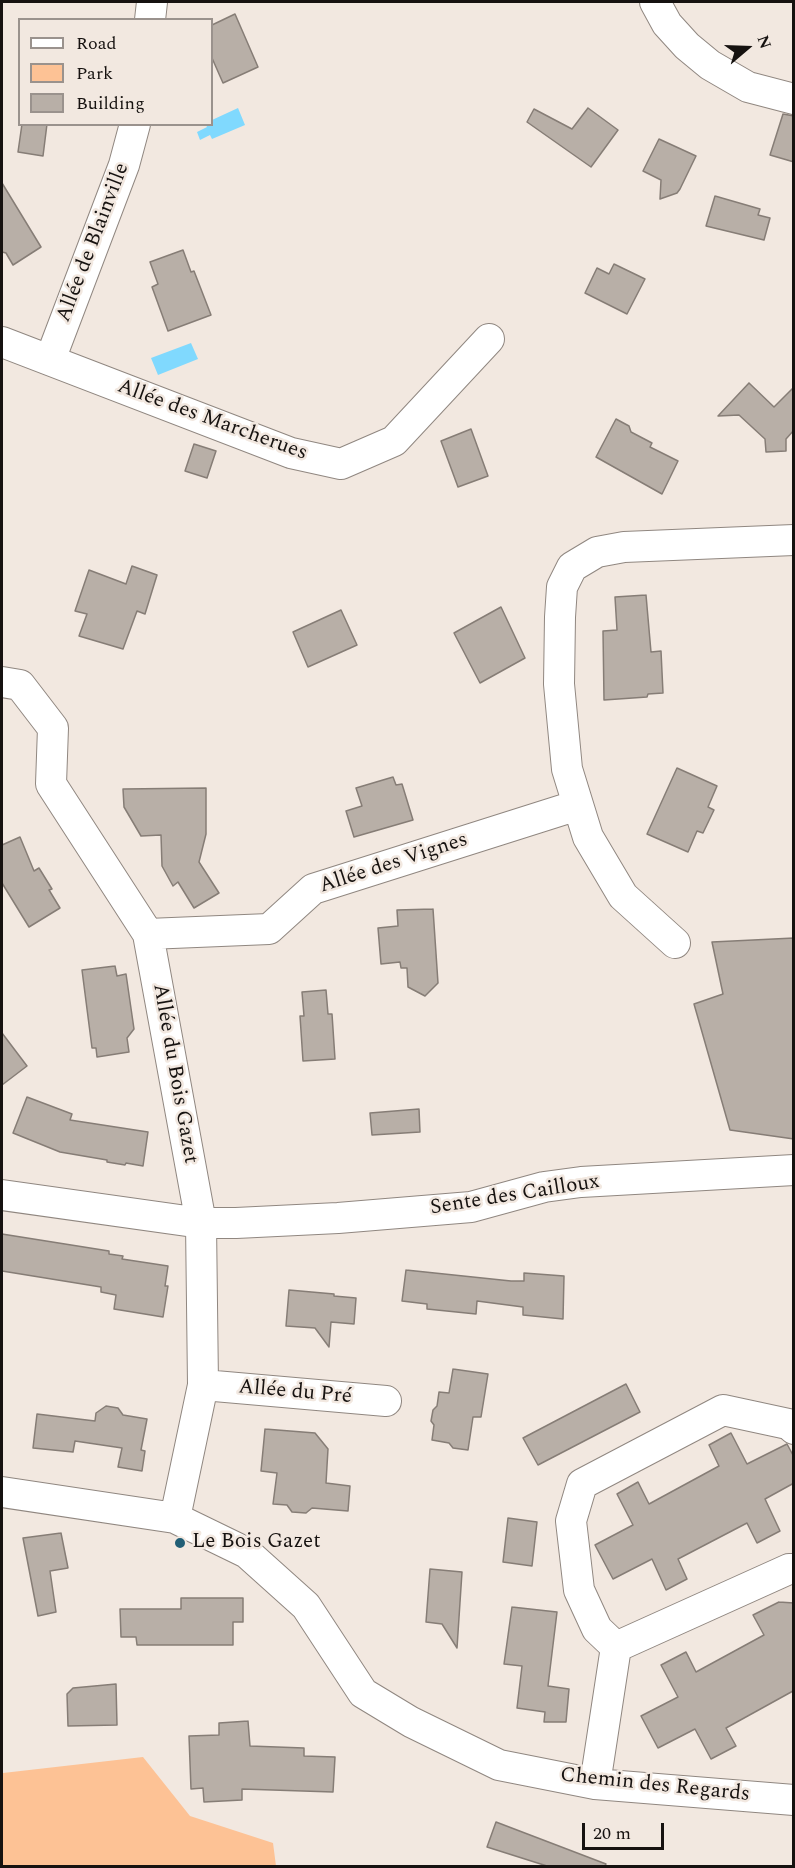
<!DOCTYPE html>
<html>
<head>
<meta charset="utf-8">
<style>
  body { margin:0 }
  #map { position:relative; width:795px; height:1868px; overflow:hidden; background:#f2e8e0; font-family:Spectral,serif }
  canvas { display:block }
  .frame { position:absolute; inset:0; border:3px solid #161210; pointer-events:none }
  .legend { position:absolute; left:18px; top:18px; width:195px; height:108px; box-sizing:border-box; background:#f2e8e0; border:2px solid #9a928d; margin:0; padding:8px 10px; list-style:none; font-size:18px; color:#161210 }
  .legend li { display:flex; align-items:center; gap:12px; height:30px }
  .legend b { width:30px; border:2px solid #9a928d }
  .north { position:absolute; left:717px; top:18px; width:60px; height:60px; -webkit-text-stroke:4px #f2e8e0; paint-order:stroke; rotate:71deg; font-size:16px; font-weight:700; line-height:24px; text-align:center; color:#161210 }
  .north::after { content:''; display:block; margin:auto; width:21px; height:27px; background:#161210; clip-path:polygon(50% 0,100% 100%,50% 72%,0 100%) }
  .scale { position:absolute; left:582px; top:1823px; width:82px; height:27px; box-sizing:border-box; border:3px solid #161210; border-top:0; padding-left:8px; font-size:18px; line-height:21px; white-space:nowrap; color:#161210; -webkit-text-stroke:4px #f2e8e0; paint-order:stroke }
</style>
</head>
<body>
<div id="map">
<canvas width="795" height="1868"></canvas>
<div class="frame"></div>
<ul class="legend">
<li><b style="height:8px;background:#fff"></b>Road</li>
<li><b style="height:16px;background:#fdc295"></b>Park</li>
<li><b style="height:16px;background:#b8afa7"></b>Building</li>
</ul>
<div class="north">N</div>
<div class="scale">20 m</div>
</div>
<script>
const ctx = document.querySelector('canvas').getContext('2d');
ctx.lineJoin = 'round';
function paint(path, color) { ctx.fillStyle = color; ctx.fill(path, 'evenodd'); }
const shape = rows => new Path2D(rows.map(r => 'M' + r).join(''));
function stroke(path, color, width, dash) { ctx.strokeStyle = color; ctx.lineWidth = width; ctx.lineCap = dash ? 'butt' : 'round'; ctx.setLineDash(dash || []); ctx.stroke(path); }
function write(font, color, halo, rows, align = 'center') {
  ctx.font = font + ' Spectral,serif'; ctx.lineWidth = 5; ctx.setLineDash([]); ctx.textBaseline = 'middle'; ctx.strokeStyle = halo; ctx.fillStyle = color; for (const [text, x, y, turn = 0] of rows) {
    ctx.save(); ctx.translate(x, y); ctx.rotate((+turn || 0) * Math.PI / 180); ctx.textAlign = isNaN(turn) ? turn : align; if (halo) ctx.strokeText(text, 0, 0); ctx.fillText(text, 0, 0); ctx.restore();
  }
}
const green = shape([
  [143,1757,190,1816,273,1843,276,1866,2,1866,2,1768,3,1773]
]);
const water = shape([
  [238,108,245,125,212,139,210,135,200,140,197,132,207,127,206,125,212,124,212,120],
  [191,343,198,359,158,375,151,358]
]);
const building = shape([
  [235,14,258,67,223,83,212,58,212,25,235,14],
  [588,108,618,130,591,167,527,122,534,109,572,129,588,108],
  [783,114,794,116,794,162,770,155,783,114],
  [22,124,47,124,43,156,18,152,22,124],
  [659,139,696,156,680,189,677,193,660,199,661,180,643,171,659,139],
  [2,183,41,247,13,265,6,253,2,252,2,183],
  [715,196,760,209,758,215,770,218,764,240,706,226,715,196],
  [183,250,191,272,194,271,211,315,168,331,152,287,158,284,150,262,183,250],
  [614,264,645,279,627,314,585,293,597,268,609,274,614,264],
  [749,383,774,407,794,387,794,430,786,439,786,451,766,452,765,439,739,415,718,416,749,383],
  [616,419,629,426,631,432,652,443,650,447,678,461,662,494,596,457,616,419],
  [471,429,488,476,458,487,441,441,471,429],
  [194,444,216,451,207,478,185,471,194,444],
  [132,566,157,575,145,614,137,611,123,649,79,636,87,614,75,611,89,570,126,584,132,566],
  [646,595,651,652,661,651,663,693,648,694,647,697,604,700,603,631,617,630,615,597,646,595],
  [501,607,525,658,480,683,454,633,501,607],
  [341,610,357,645,308,667,293,632,341,610],
  [677,768,717,786,708,807,714,810,703,833,697,831,688,852,647,834,677,768],
  [393,777,396,785,402,784,413,820,354,837,346,811,362,806,356,788,393,777],
  [206,788,206,834,199,862,219,893,194,908,178,882,173,886,162,866,161,835,141,836,124,807,123,789,206,788],
  [20,837,34,871,39,868,52,889,49,890,60,908,29,927,2,883,2,845,20,837],
  [433,909,438,983,425,996,408,987,407,968,401,968,400,962,381,964,378,928,398,926,397,910,433,909],
  [794,938,794,1139,730,1130,694,1004,723,994,712,942,794,938],
  [115,966,117,976,126,974,134,1029,127,1038,129,1052,97,1057,96,1048,92,1048,82,970,115,966],
  [326,990,328,1014,332,1014,335,1059,303,1061,300,1016,304,1016,302,992,326,990],
  [2,1033,27,1066,2,1085,2,1033],
  [27,1097,72,1114,70,1120,148,1132,143,1166,126,1163,125,1165,107,1162,107,1160,60,1152,13,1133,27,1097],
  [419,1109,420,1132,372,1135,370,1113,419,1109],
  [2,1234,109,1251,109,1254,123,1256,122,1259,168,1266,165,1286,168,1286,163,1317,114,1309,116,1295,101,1292,101,1287,2,1271,2,1234],
  [406,1270,511,1281,524,1281,524,1273,564,1276,563,1319,523,1315,523,1307,477,1301,476,1314,427,1309,427,1304,402,1301,406,1270],
  [289,1290,334,1294,334,1296,356,1298,354,1324,331,1322,329,1347,315,1328,286,1326,289,1290],
  [453,1369,488,1374,481,1417,473,1417,468,1450,453,1448,449,1443,432,1440,434,1425,431,1421,433,1410,437,1406,439,1392,449,1393,453,1369],
  [626,1384,640,1412,538,1465,523,1438,626,1384],
  [106,1406,118,1408,123,1415,147,1419,141,1450,145,1451,142,1471,118,1467,122,1448,75,1441,73,1452,33,1448,37,1414,95,1421,96,1413,106,1406],
  [265,1429,315,1433,328,1449,326,1483,350,1486,348,1511,312,1508,306,1513,292,1512,287,1505,273,1504,277,1473,261,1471,265,1429],
  [731,1433,747,1464,787,1444,794,1457,794,1483,765,1499,780,1531,757,1543,747,1523,678,1559,687,1579,666,1590,652,1559,613,1579,595,1545,633,1525,617,1494,638,1482,649,1504,719,1466,709,1445,731,1433],
  [508,1518,537,1522,532,1566,503,1562,508,1518],
  [61,1533,68,1568,50,1571,56,1612,38,1616,23,1538,61,1533],
  [430,1569,462,1572,457,1648,442,1624,426,1622,430,1569],
  [181,1598,243,1598,243,1622,233,1622,233,1645,137,1645,136,1637,121,1637,120,1609,181,1609,181,1598],
  [779,1602,794,1603,793,1691,726,1728,736,1746,711,1759,695,1729,658,1748,641,1716,678,1697,661,1665,686,1652,696,1672,764,1635,753,1615,779,1602],
  [512,1607,557,1612,548,1686,569,1689,566,1722,544,1722,545,1712,517,1708,522,1666,504,1664,512,1607],
  [116,1684,117,1725,68,1726,67,1694,73,1688,116,1684],
  [248,1721,250,1746,304,1748,304,1756,335,1757,333,1792,242,1789,242,1800,204,1802,203,1788,191,1789,189,1736,219,1735,219,1723,248,1721],
  [496,1822,606,1864,605,1866,547,1866,487,1847,496,1822]
]);
const minor = shape([
  [655,2,667,24,687,46,710,65,748,87,794,99],
  [150,20,152,2],
  [2,342,291,453,341,464,394,441,489,339],
  [50,360,124,165,135,124],
  [2,682,20,685,53,728,51,784,148,934,201,1223,203,1385,175,1518],
  [148,934,269,929,313,889,578,805],
  [675,943,623,896,588,837,567,769,559,684,560,617,562,587,572,567,597,552,624,547,794,540],
  [2,1195,201,1223,236,1223,338,1218,471,1207,544,1187,581,1182,794,1170],
  [203,1385,386,1401],
  [2,1492,175,1518,247,1553,306,1606,363,1693,411,1722,499,1765,595,1784,794,1800],
  [616,1647,789,1569,794,1569],
  [595,1784,616,1647,597,1629,579,1590,571,1521,582,1484,723,1410,788,1424,794,1429]
]);
const markers = [
  [180,1543,6,"#215e75"]
];
const streetNames = [
  ["Allée de Blainville",94,243,-69],
  ["Allée des Marcherues",212,421,20],
  ["Allée des Vignes",394,864,-18],
  ["Allée du Bois Gazet",174,1074,80],
  ["Sente des Cailloux",515,1196,-9],
  ["Allée du Pré",295,1393,5],
  ["Chemin des Regards",655,1786,6]
];
const poiNames = [
  ["Le Bois Gazet",192,1543]
];
paint(green, '#fdc295');
paint(water, '#80d9fe');
paint(building, '#b8afa7');
stroke(building, '#867d76', 1.5);
stroke(minor, '#908780', 32);
stroke(minor, '#fff', 30);
for (const [x, y, r, color] of markers) { const dot = new Path2D(); dot.arc(x, y, r, 0, 2 * Math.PI); ctx.fillStyle = color; ctx.fill(dot); stroke(dot, '#f2e8e0', 2); }
write('21px', '#161210', '#f2e8e0', streetNames);
write('21px', '#161210', '#f2e8e0', poiNames, 'left');
</script>
</body>
</html>
